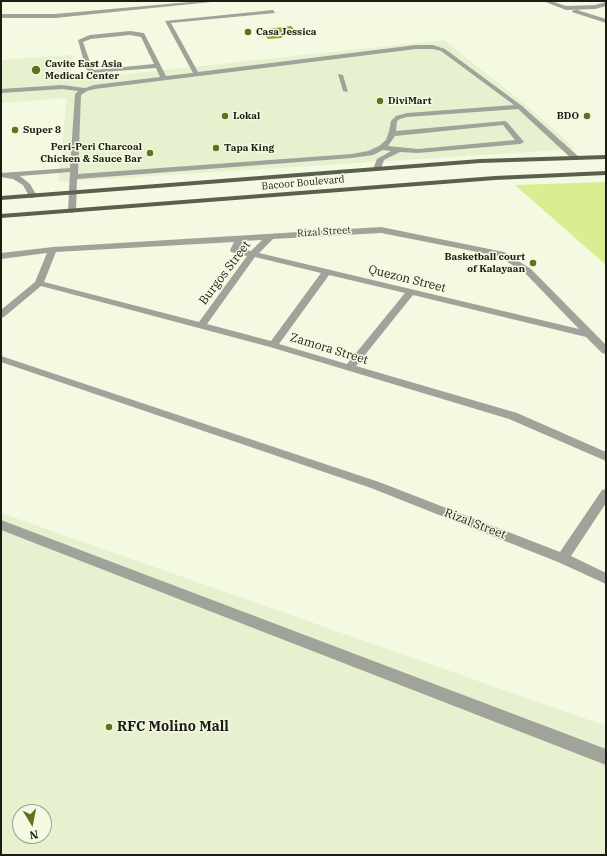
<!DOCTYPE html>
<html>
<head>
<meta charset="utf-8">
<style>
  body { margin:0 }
  #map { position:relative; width:607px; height:856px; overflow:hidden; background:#f3fae1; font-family:"IBM Plex Serif",serif }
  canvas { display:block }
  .frame { position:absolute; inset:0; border:2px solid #1b1d14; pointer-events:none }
  .north { position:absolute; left:12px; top:804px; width:40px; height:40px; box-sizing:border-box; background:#f3fae1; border:1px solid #9da28f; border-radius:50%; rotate:170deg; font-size:11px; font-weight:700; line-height:16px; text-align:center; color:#1b1d14 }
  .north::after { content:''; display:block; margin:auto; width:14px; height:18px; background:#61711d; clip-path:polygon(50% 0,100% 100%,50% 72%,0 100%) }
</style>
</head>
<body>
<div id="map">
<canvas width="607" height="856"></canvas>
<div class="frame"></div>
<div class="north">N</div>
</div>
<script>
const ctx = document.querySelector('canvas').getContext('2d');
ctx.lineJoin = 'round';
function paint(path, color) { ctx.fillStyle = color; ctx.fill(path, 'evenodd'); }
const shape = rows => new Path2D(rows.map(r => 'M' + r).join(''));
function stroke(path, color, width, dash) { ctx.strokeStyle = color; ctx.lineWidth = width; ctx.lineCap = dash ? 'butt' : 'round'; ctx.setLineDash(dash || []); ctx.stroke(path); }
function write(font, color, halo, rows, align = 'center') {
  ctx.font = font + ' "IBM Plex Serif",serif'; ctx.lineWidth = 3; ctx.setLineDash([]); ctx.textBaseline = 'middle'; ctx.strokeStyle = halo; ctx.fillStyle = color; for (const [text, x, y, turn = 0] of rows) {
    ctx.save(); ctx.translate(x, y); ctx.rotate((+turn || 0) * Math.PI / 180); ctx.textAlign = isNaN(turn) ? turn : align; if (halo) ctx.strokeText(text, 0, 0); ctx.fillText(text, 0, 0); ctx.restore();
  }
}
const built = shape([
  [444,40,527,106,576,149,58,182,67,98,1,103,1,60,73,55,70,80],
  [1,513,606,726,606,855,1,855],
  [20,812,44,812,44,836,20,836]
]);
const green = shape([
  [606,182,606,265,515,185,604,182]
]);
const water = shape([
  [291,26,294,29,281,38,268,39,260,30]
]);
const service = shape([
  [273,10,275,13,171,23,198,72,416,45,433,45,445,49,522,106,579,157,572,159,518,109,407,117,400,119,397,121,396,131,505,121,507,122,524,142,520,144,418,153,400,152,384,160,381,169,377,171,373,169,377,159,391,151,383,150,373,155,352,158,77,179,76,211,72,213,68,211,70,172,20,176,30,184,37,196,33,198,30,198,23,185,13,179,1,177,1,173,70,168,75,94,78,91,62,89,1,93,1,89,62,85,85,88,94,85,160,77,156,68,91,73,86,69,78,40,90,35,130,31,144,33,166,76,193,73,165,21,273,10],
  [130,35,141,37,154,64,94,70,92,68,83,42,91,39,130,35],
  [416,49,433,49,441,51,514,105,407,113,396,116,391,121,389,131,386,140,379,146,368,151,352,154,78,174,81,95,87,91,95,89,416,49],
  [503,125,515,140,418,149,388,146,395,136,503,125],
  [338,74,343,75,348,92,343,91,338,74],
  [1,520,606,749,606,765,1,530,1,520]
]);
const minor = shape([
  [201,1,221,1,55,18,1,18,1,14,55,14,201,1],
  [543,1,551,1,566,6,595,5,606,2,606,6,595,9,566,10,543,1],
  [574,9,606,19,606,23,572,12,574,9],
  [381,227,504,252,531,269,606,345,606,354,602,353,586,337,413,295,356,366,517,413,606,452,606,461,509,419,270,347,41,286,4,317,1,318,1,310,35,282,47,253,1,259,1,253,53,247,381,227],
  [381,233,498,256,525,273,579,329,259,253,273,239,381,233],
  [262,240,251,251,239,249,243,241,262,240],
  [234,242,230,250,231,252,247,256,199,322,44,282,56,252,234,242],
  [255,257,321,273,271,341,207,324,255,257],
  [329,275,405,293,347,364,279,344,329,275],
  [1,356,379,482,560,552,602,490,606,489,606,503,571,556,606,573,606,584,558,562,371,488,1,362,1,356]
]);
const primary = shape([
  [606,155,606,159,480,163,1,200,1,196,480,159,606,155],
  [606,171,606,175,495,180,1,218,1,214,495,176,606,171]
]);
const markers = [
  [248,32,4,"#61711d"],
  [36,70,5,"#61711d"],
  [380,101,4,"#61711d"],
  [225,116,4,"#61711d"],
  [587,116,4,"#61711d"],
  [15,130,4,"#61711d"],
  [216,148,4,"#61711d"],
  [150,153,4,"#61711d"],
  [533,263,4,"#61711d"],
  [109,727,4,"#61711d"]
];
const farPoinames = [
  ["Casa Jessica",256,32],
  ["Cavite East Asia",45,64],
  ["Medical Center",45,76],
  ["DiviMart",388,101],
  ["Lokal",233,116],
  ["BDO",579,116,"right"],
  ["Super 8",23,130],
  ["Peri-Peri Charcoal",142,147,"right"],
  ["Chicken & Sauce Bar",142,159,"right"],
  ["Tapa King",224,148],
  ["Basketball court",525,257,"right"],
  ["of Kalayaan",525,269,"right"]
];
const farStreetnames = [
  ["Bacoor Boulevard",303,183,-5],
  ["Rizal Street",324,232,-4]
];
const streetNames = [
  ["Burgos Street",225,273,-53],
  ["Quezon Street",407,279,14],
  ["Zamora Street",329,349,17],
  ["Rizal Street",475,524,21]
];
const nearPoinames = [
  ["RFC Molino Mall",117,727]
];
paint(built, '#e7f0cf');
paint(green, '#d8ee90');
paint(water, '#8da23c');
paint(service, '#a0a399');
paint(minor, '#a0a399');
paint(primary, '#5b5f4d');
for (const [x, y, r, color] of markers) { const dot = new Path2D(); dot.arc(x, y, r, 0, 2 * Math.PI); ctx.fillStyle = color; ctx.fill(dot); stroke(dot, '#f3fae1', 1.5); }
write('bold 10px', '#1b1d14', '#f3fae1', farPoinames, 'left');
write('10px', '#1b1d14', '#f3fae1', farStreetnames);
write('12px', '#1b1d14', '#f3fae1', streetNames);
write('bold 14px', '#1b1d14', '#f3fae1', nearPoinames, 'left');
</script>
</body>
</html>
